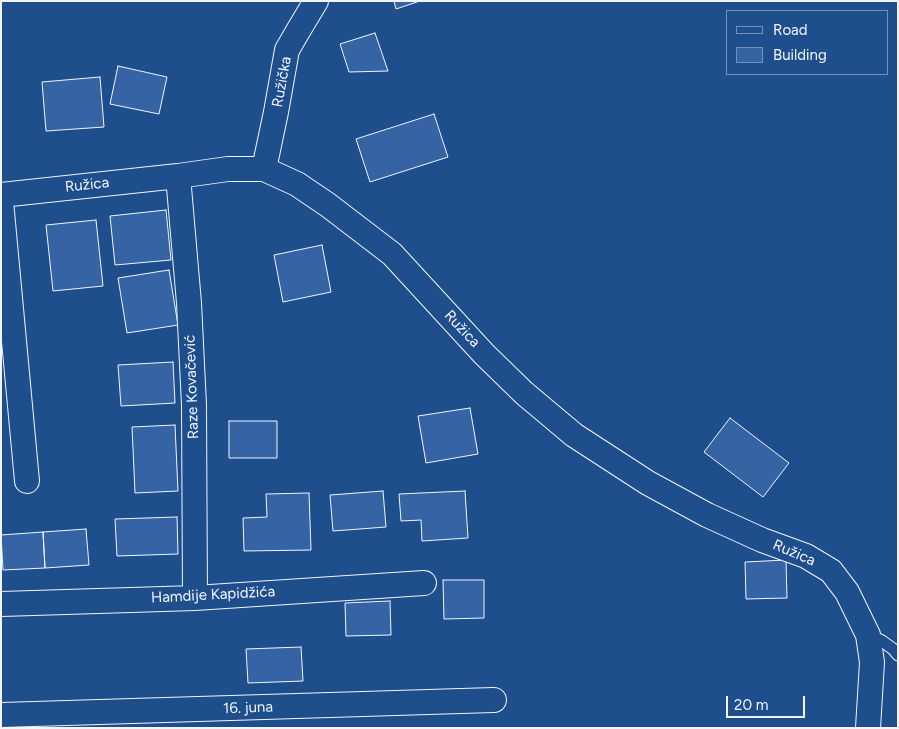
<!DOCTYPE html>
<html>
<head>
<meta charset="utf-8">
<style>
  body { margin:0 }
  #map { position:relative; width:899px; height:729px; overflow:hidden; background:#1f4e8c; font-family:Figtree,sans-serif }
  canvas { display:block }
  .frame { position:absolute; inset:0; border:2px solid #f2f6ff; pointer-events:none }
  .legend { position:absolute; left:726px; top:10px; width:162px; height:65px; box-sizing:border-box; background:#1f4e8c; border:1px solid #7391ba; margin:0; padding:6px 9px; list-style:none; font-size:15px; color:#f2f6ff }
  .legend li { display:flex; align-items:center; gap:10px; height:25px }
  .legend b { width:25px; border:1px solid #7391ba }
  .scale { position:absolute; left:726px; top:696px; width:79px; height:22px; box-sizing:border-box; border:2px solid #f2f6ff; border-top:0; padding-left:6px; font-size:15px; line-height:18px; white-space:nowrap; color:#f2f6ff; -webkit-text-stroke:4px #1f4e8c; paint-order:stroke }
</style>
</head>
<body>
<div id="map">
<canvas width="899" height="729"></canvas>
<div class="frame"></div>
<ul class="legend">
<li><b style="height:6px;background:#1f4e8c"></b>Road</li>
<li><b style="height:14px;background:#3563a3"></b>Building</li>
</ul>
<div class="scale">20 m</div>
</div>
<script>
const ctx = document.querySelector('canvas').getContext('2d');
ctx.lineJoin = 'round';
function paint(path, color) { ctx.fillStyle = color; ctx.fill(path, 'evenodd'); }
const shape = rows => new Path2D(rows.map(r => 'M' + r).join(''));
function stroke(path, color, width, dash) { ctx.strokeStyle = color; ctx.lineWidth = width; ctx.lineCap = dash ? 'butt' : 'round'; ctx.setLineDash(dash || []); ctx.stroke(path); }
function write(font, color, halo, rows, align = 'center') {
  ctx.font = font + ' Figtree,sans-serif'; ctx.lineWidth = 4; ctx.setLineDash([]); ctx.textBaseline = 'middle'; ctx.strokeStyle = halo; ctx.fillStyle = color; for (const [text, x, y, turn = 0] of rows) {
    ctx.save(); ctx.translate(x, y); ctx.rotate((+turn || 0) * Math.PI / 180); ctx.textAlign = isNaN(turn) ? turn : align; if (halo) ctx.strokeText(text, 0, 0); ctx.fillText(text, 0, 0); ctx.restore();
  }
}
const building = shape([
  [394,1,420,1,396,9,394,1],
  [375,33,388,71,349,72,340,44,375,33],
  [118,66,167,77,159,114,110,104,118,66],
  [100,77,104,127,46,131,42,82,100,77],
  [434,114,448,157,370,182,356,139,434,114],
  [166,210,171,260,115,265,110,216,166,210],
  [96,220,103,286,53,291,46,225,96,220],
  [322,245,331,292,283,302,274,255,322,245],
  [169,270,178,325,127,333,118,278,169,270],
  [173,362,175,403,121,406,118,365,173,362],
  [470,408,478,454,426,463,418,416,470,408],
  [730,418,789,463,763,497,704,452,730,418],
  [229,421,277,421,277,458,229,458,229,421],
  [175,425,178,491,135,493,132,427,175,425],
  [383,491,386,527,333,531,330,495,383,491],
  [465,491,468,538,422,541,421,520,401,521,399,494,465,491],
  [309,493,311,550,244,551,243,518,267,517,266,494,309,493],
  [177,517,178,554,117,556,115,519,177,517],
  [86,529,89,565,45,568,43,532,86,529],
  [43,532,45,568,3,570,1,535,43,532],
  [786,560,787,598,746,599,745,562,786,560],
  [443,580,484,580,484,618,444,619,443,580],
  [390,601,391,635,346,636,345,603,390,601],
  [301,647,303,681,248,683,246,649,301,647]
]);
const lane = shape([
  [869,635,882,641,893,649,898,655]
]);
const street = shape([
  [264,169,276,112,287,50,298,31,316,1],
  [178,176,189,303,194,405,195,598],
  [1,195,178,176,228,169,264,169,297,184,328,205,392,254,484,354,524,393,574,435,648,483,707,515,762,540,806,556,831,571,847,592,868,635,872,662,868,728],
  [1,201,27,481],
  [1,604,195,598,424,583],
  [1,715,494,700]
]);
const streetNames = [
  ["Ružička",282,82,-80],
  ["Ružica",87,185,-6],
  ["Ružica",462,329,47],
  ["Raze Kovačević",192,387,-92],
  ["Ružica",794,553,23],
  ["Hamdije Kapidžića",213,595,-3],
  ["16. juna",248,708,-2]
];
paint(building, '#3563a3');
stroke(building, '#f2f6ff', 1);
stroke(lane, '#f2f6ff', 13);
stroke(street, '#f2f6ff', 26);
stroke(lane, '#1f4e8c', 11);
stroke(street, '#1f4e8c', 24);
write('15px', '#f2f6ff', '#1f4e8c', streetNames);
</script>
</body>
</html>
